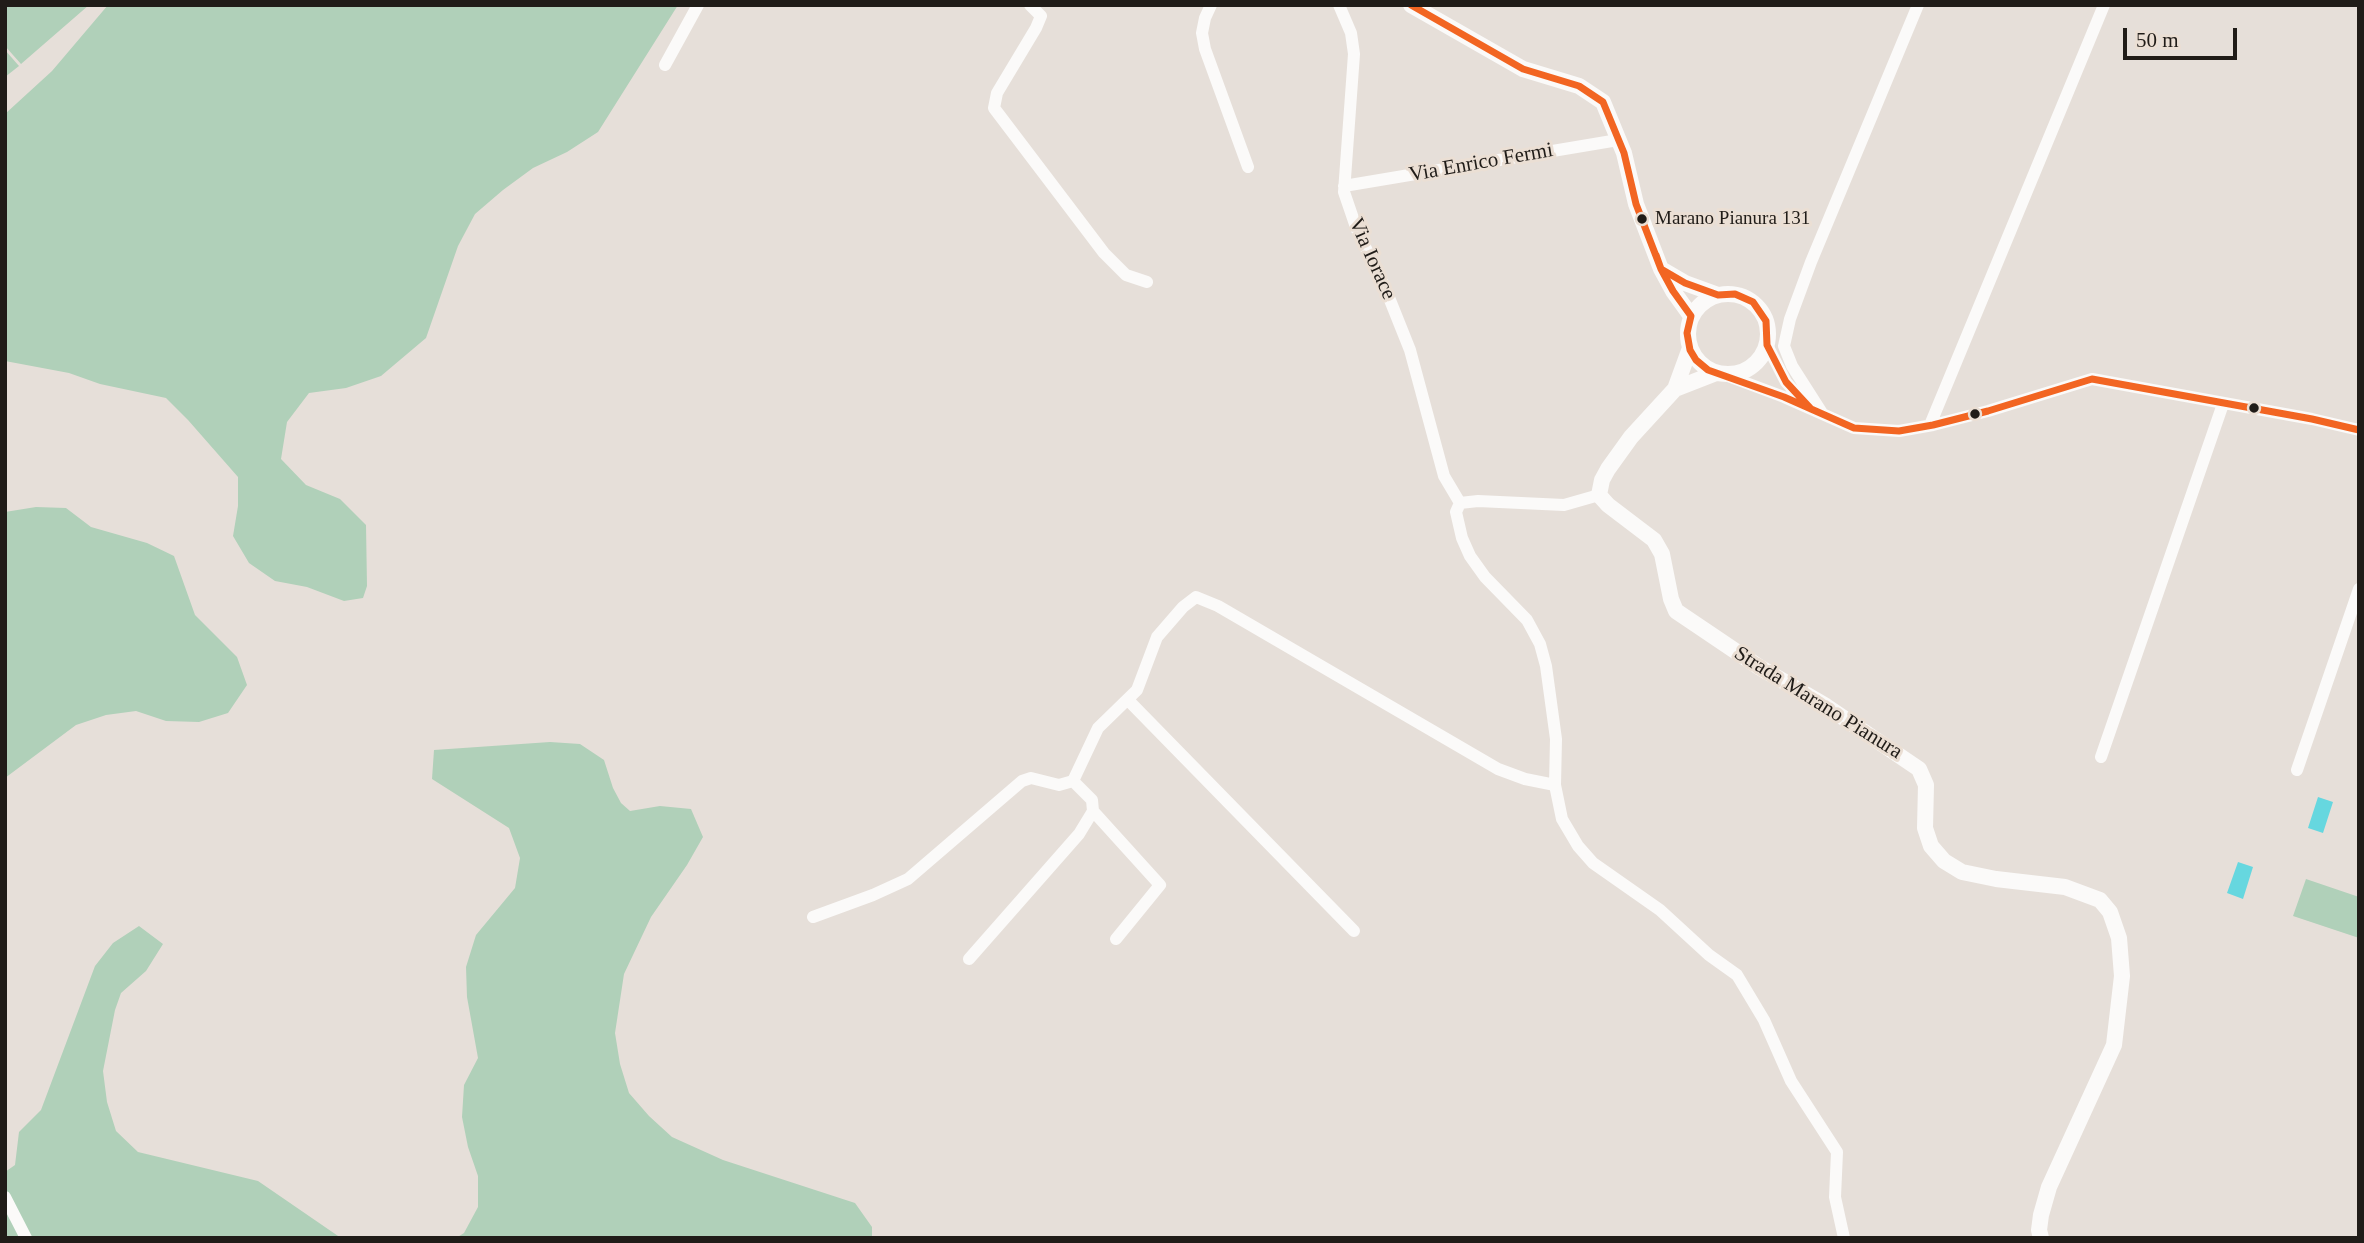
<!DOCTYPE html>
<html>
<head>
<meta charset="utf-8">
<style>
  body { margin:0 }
  #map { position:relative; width:2364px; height:1243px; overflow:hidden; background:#e6dfd9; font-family:Georgia,serif }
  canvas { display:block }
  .frame { position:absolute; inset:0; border:7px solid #201c18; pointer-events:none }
  .scale { position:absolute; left:2123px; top:28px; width:114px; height:32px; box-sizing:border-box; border:4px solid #201c18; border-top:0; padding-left:9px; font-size:21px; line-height:24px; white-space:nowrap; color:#201c18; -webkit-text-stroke:5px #ebdfd4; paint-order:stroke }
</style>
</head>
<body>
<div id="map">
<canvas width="2364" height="1243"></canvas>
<div class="frame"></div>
<div class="scale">50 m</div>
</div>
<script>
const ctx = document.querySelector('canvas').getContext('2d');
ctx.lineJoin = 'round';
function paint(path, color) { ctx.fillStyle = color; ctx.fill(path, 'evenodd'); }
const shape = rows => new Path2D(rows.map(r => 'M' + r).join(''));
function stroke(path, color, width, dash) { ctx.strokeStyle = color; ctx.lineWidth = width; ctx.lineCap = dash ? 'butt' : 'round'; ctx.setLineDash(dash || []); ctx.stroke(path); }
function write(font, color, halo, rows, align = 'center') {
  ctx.font = font + ' Georgia,serif'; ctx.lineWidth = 6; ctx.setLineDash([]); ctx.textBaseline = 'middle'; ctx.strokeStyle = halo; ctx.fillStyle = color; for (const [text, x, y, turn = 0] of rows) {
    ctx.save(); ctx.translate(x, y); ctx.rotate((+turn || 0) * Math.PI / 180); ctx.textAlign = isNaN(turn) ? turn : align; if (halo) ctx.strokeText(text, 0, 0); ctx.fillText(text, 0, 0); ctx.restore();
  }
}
const green = shape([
  [5,5,89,5,21,64,5,46],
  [108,5,678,5,598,132,567,152,533,168,503,190,475,214,458,246,426,338,381,376,346,388,309,393,287,422,281,459,306,485,340,499,366,525,367,586,363,598,344,601,307,587,275,581,249,563,233,536,238,506,238,477,188,420,166,398,100,384,69,373,5,361,5,114,52,71],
  [5,50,19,66,5,77],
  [36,507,66,508,91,527,147,543,174,556,195,615,237,657,247,685,228,713,199,722,166,721,136,711,106,715,76,725,5,778,5,512],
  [550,742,580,744,604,760,613,788,621,803,630,811,660,806,691,809,703,837,687,865,651,917,624,974,615,1033,620,1064,629,1093,649,1116,672,1137,723,1160,855,1203,872,1227,872,1238,456,1238,464,1233,478,1207,478,1176,468,1147,462,1117,464,1085,478,1058,467,997,466,967,476,935,515,888,520,858,509,828,432,779,434,750],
  [2306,879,2359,897,2359,938,2293,916],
  [139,926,163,944,146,971,121,993,115,1010,103,1071,107,1102,116,1131,138,1152,258,1181,341,1238,5,1238,5,1172,15,1165,19,1132,41,1110,95,966,113,943]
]);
const water = shape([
  [2318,797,2333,802,2323,833,2308,828],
  [2238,862,2253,867,2243,899,2227,893]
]);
const minor = shape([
  [1030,5,1041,16,1036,28,997,93,994,108,1104,253,1126,275,1147,282],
  [1211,5,1205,18,1202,33,1205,49,1248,167],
  [1339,5,1351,33,1354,54,1344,192,1357,230,1386,290,1410,350,1444,476,1460,503],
  [665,65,698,5],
  [1344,186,1618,140],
  [1767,345,1786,382,1806,404],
  [1725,375,1784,397,1854,428,1899,431,1933,425,1988,411,2092,379,2312,419,2359,430],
  [1822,413,1792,366,1784,346,1790,319,1811,262,1918,5],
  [1930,425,2104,5],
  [1599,495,1564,505,1478,501,1460,503,1456,512,1462,538,1470,556,1485,577,1527,620,1540,644,1546,666,1556,739,1555,785,1562,819,1578,846,1593,863,1660,910,1709,955,1737,975,1764,1020,1791,1081,1837,1152,1835,1197,1844,1238],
  [1128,700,1354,931],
  [2101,757,2223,404],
  [2297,770,2359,589],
  [1093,811,1160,885,1116,939],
  [813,917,873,895,908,879,1022,781,1031,778,1059,785,1073,781,1098,728,1137,690,1157,637,1183,607,1196,597,1218,606,1498,769,1525,779,1555,785],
  [969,959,1079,834,1093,811,1092,800,1073,781],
  [5,1197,26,1238]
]);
const tertiary = shape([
  [1411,5,1523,69,1579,86,1603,102,1624,153,1636,204,1661,269,1673,291,1691,316],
  [1661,269,1685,283,1718,295],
  '1688 334a40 40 0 1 1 80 0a40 40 0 1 1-80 0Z',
  [1690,348,1675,389,1631,437,1608,469,1602,480,1599,495,1608,505,1654,540,1662,554,1671,599,1676,611,1759,667,1826,706,1919,769,1926,785,1925,828,1931,846,1944,861,1962,872,1996,879,2065,887,2100,900,2110,912,2119,938,2122,976,2114,1045,2049,1187,2041,1215,2039,1230,2041,1238],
  [1675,389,1716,373]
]);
const bus1 = shape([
  [1411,5,1523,69,1579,86,1603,102,1624,153,1636,204,1661,269,1673,291,1691,316,1687,333,1690,350,1696,360,1708,370,1784,397,1854,428,1899,431,1933,425,1988,411,2092,379,2312,419,2359,430],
  [1656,255,1661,269,1685,283,1718,295,1735,294,1753,302,1766,321,1767,345,1786,382,1811,409,1818,412]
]);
const markers = [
  [1642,219,6,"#201c18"],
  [2254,408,6,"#201c18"],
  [1975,414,6,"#201c18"]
];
const busNames = [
  ["Marano Pianura 131",1655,219]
];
const streetNames = [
  ["Via Enrico Fermi",1481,163,-10],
  ["Via Iorace",1372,259,66],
  ["Strada Marano Pianura",1818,703,32]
];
paint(green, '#b0d0b9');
paint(water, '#66d7df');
stroke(minor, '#fbfaf9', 12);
stroke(tertiary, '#fbfaf9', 16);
stroke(bus1, '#f26522', 7);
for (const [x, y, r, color] of markers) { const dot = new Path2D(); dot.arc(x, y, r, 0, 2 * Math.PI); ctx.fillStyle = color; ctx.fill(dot); stroke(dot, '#ebdfd4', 2.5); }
write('19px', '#201c18', '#ebdfd4', busNames, 'left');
write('21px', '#201c18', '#ebdfd4', streetNames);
</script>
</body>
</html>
